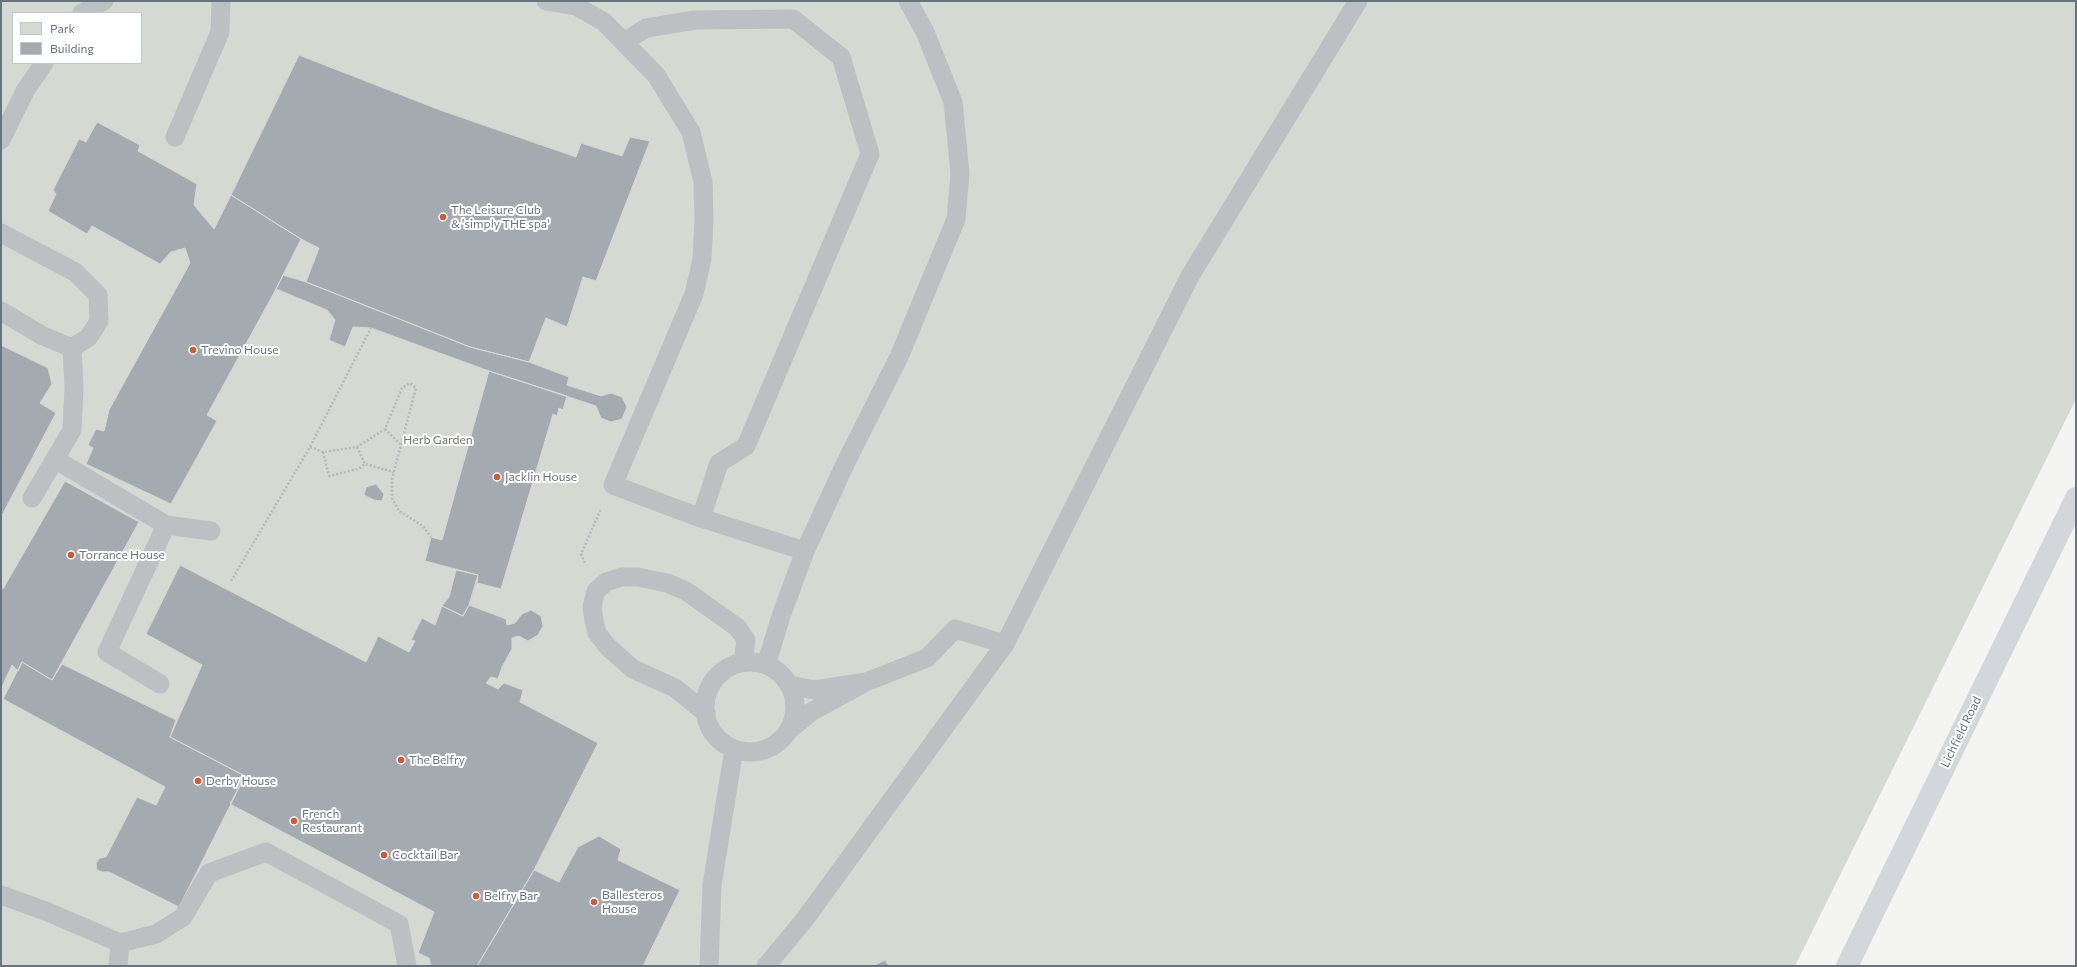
<!DOCTYPE html>
<html>
<head>
<meta charset="utf-8">
<style>
  body { margin:0 }
  #map { position:relative; width:2077px; height:967px; overflow:hidden; background:#f4f4f1; font-family:Commissioner,sans-serif }
  canvas { display:block }
  .frame { position:absolute; inset:0; border:2px solid #66747f; pointer-events:none }
  .legend { position:absolute; left:12px; top:12px; width:130px; height:52px; box-sizing:border-box; background:#fff; border:1px solid #c2c7cc; margin:0; padding:5px 7px; list-style:none; font-size:12px; color:#66747f }
  .legend li { display:flex; align-items:center; gap:8px; height:20px }
  .legend b { width:20px; border:1px solid #c2c7cc }
</style>
</head>
<body>
<div id="map">
<canvas width="2077" height="967"></canvas>
<div class="frame"></div>
<ul class="legend">
<li><b style="height:11px;background:#d4d9d1"></b>Park</li>
<li><b style="height:11px;background:#a4abb0"></b>Building</li>
</ul>
</div>
<script>
const ctx = document.querySelector('canvas').getContext('2d');
ctx.lineJoin = 'round';
function paint(path, color) { ctx.fillStyle = color; ctx.fill(path, 'evenodd'); }
const shape = rows => new Path2D(rows.map(r => 'M' + r).join(''));
function stroke(path, color, width, dash) { ctx.strokeStyle = color; ctx.lineWidth = width; ctx.lineCap = dash ? 'butt' : 'round'; ctx.setLineDash(dash || []); ctx.stroke(path); }
function write(font, color, halo, rows, align = 'center') {
  ctx.font = font + ' Commissioner,sans-serif'; ctx.lineWidth = 4; ctx.setLineDash([]); ctx.textBaseline = 'middle'; ctx.strokeStyle = halo; ctx.fillStyle = color; for (const [text, x, y, turn = 0] of rows) {
    ctx.save(); ctx.translate(x, y); ctx.rotate((+turn || 0) * Math.PI / 180); ctx.textAlign = isNaN(turn) ? turn : align; if (halo) ctx.strokeText(text, 0, 0); ctx.fillText(text, 0, 0); ctx.restore();
  }
}
const green = shape([
  [1,1,2076,1,2076,399,1795,966,1,966],
  [13,13,141,13,141,63,13,63]
]);
const building = shape([
  [299,55,440,110,576,157,581,143,622,156,630,137,650,141,596,281,583,277,567,327,546,318,529,362,470,347,306,282,319,248,301,239,231,195,299,55],
  [97,122,140,145,138,151,197,184,194,205,214,229,231,195,301,239,276,289,207,415,217,421,171,504,86,464,93,448,88,445,96,429,104,431,109,410,190,263,185,248,171,252,160,264,92,226,87,234,48,211,56,194,53,190,79,139,86,142,97,122],
  [283,275,306,282,470,347,529,362,569,377,567,385,601,396,611,393,622,397,627,407,622,419,611,422,601,418,596,406,489,371,371,328,353,327,345,347,329,340,335,320,327,310,276,289,283,275],
  [1,345,48,368,52,384,40,403,56,413,1,517,1,345],
  [489,371,567,396,563,410,559,408,557,416,553,414,501,589,477,583,478,575,425,561,431,537,442,540,489,371],
  [65,481,139,522,52,680,22,662,18,671,12,665,1,689,1,588,3,589,65,481],
  [376,484,384,494,382,501,374,500,364,495,366,487,376,484],
  [180,565,366,662,378,636,409,652,415,641,411,640,422,618,435,625,442,606,463,616,469,605,506,619,507,625,515,623,522,614,531,610,541,616,543,626,538,635,528,641,519,636,512,638,512,649,502,667,498,679,491,677,486,683,498,689,504,683,523,690,520,702,598,743,534,870,477,966,431,966,429,958,418,953,434,912,230,804,245,776,170,737,202,665,146,634,180,565],
  [456,570,478,575,469,605,463,616,442,606,449,597,456,570],
  [22,662,52,680,62,664,176,720,170,737,245,776,179,907,109,872,102,872,97,870,96,863,100,858,106,857,137,797,156,805,165,787,3,699,22,662],
  [599,836,621,849,618,860,680,890,643,966,477,966,534,870,559,882,578,847,599,836],
  [885,960,889,966,873,966,885,960]
]);
const path = shape([
  [385,429,400,444],
  [310,447,323,452,357,447,385,429,402,388,410,383,416,388,392,479,392,498,399,511,423,526,431,537],
  [357,447,365,464],
  [323,452,329,476,358,469,365,464,394,472],
  [585,563,581,554,601,509],
  [231,581,310,447,371,328]
]);
const lane = shape([
  [546,1,576,6],
  [575,1,576,6,604,22,656,75,691,132,703,182,704,220,702,259,694,294,613,485,701,518,805,551],
  [82,13,104,1],
  [624,42,646,28,695,20,793,19,841,57,870,154,746,446,719,463,701,518],
  [175,137,220,32,221,1],
  [1,140,25,91,44,63],
  [1,233,75,272,98,295,99,321,89,337,72,348,41,335,1,311],
  [56,460,166,525,211,531],
  [32,498,72,430,74,387,72,348],
  '705 707a45 45 0 1 1 90 0a45 45 0 1 1-90 0Z',
  [766,665,781,616,805,551,847,460,899,357,956,219,960,174,953,102,925,32,908,1],
  [866,682,927,658,955,629,1005,644,1190,276,1358,1],
  [160,684,107,652,166,525],
  [706,713,675,688,633,669,608,647,597,633,594,621,592,607,596,591,606,582,622,577,638,577,667,583,686,591,738,628,746,640,743,662],
  [790,729,811,712,866,682,814,690,790,685],
  [1,895,48,912,120,943],
  [118,966,120,943,156,934,183,917,209,873,266,852,399,924,407,966],
  [709,966,712,885,734,749],
  [766,966,805,919,1005,644]
]);
const highway = shape([
  [1847,966,2076,498]
]);
const markers = [
  [443,217,4,"#d15a35"],
  [193,350,4,"#d15a35"],
  [497,477,4,"#d15a35"],
  [71,555,4,"#d15a35"],
  [401,760,4,"#d15a35"],
  [198,781,4,"#d15a35"],
  [294,821,4,"#d15a35"],
  [384,855,4,"#d15a35"],
  [476,896,4,"#d15a35"],
  [594,902,4,"#d15a35"]
];
const poiNames = [
  ["The Leisure Club",451,210],
  ["& 'simply THE spa'",451,224],
  ["Trevino House",201,350],
  ["Jacklin House",505,477],
  ["Torrance House",79,555],
  ["The Belfry",409,760],
  ["Derby House",206,781],
  ["French",302,814],
  ["Restaurant",302,828],
  ["Cocktail Bar",392,855],
  ["Ballesteros",602,895],
  ["House",602,909],
  ["Belfry Bar",484,896]
];
const parkNames = [
  ["Herb Garden",438,440]
];
const streetNames = [
  ["Lichfield Road",1961,732,-64]
];
paint(green, '#d4d9d1');
paint(building, '#a4abb0');
stroke(building, '#d6d6d4', 1);
stroke(path, '#b6b9bb', 2.5, [2, 2]);
stroke(lane, '#bcc0c3', 19);
stroke(highway, '#d3d7db', 22);
for (const [x, y, r, color] of markers) { const dot = new Path2D(); dot.arc(x, y, r, 0, 2 * Math.PI); ctx.fillStyle = color; ctx.fill(dot); stroke(dot, '#fff', 1.5); }
write('12px', '#66747f', '#fff', poiNames, 'left');
write('12px', '#687764', '#fff', parkNames);
write('12px', '#66747f', '#fff', streetNames);
</script>
</body>
</html>
